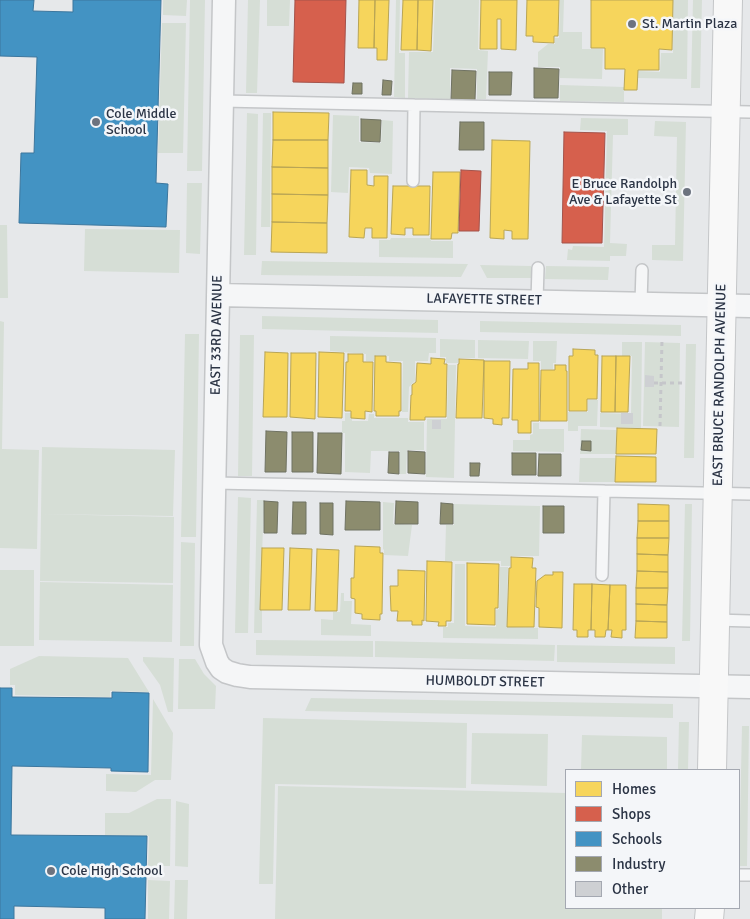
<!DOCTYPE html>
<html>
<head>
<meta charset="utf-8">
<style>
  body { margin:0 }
  #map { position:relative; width:750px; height:919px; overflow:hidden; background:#e6e8ea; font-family:Signika,sans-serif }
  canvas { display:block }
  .legend { position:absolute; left:565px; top:769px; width:175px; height:140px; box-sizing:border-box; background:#f4f6f9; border:1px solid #a4a8b1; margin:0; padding:6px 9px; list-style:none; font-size:15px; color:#2b3445 }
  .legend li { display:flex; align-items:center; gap:10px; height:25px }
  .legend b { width:25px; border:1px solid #a4a8b1 }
</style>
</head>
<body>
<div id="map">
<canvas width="750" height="919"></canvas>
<ul class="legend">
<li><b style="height:14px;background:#f6d55c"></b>Homes</li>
<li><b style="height:14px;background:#d6604d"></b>Shops</li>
<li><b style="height:14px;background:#4393c3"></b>Schools</li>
<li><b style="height:14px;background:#8c8c6e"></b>Industry</li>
<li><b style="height:14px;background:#ced0d3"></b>Other</li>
</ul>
</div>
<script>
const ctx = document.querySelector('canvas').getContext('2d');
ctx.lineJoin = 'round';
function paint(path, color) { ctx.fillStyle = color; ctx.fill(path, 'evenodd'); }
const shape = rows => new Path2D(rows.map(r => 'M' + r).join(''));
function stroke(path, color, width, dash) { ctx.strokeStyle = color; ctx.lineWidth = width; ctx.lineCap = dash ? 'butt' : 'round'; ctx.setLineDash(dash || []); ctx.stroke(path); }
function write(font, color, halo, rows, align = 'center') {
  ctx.font = font + ' Signika,sans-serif'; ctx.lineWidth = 5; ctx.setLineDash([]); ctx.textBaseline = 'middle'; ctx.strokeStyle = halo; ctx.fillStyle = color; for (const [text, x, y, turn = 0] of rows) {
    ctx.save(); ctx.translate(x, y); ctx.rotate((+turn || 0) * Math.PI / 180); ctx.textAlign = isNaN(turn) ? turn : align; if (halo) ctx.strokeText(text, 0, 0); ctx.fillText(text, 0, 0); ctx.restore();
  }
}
const green = shape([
  [163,0,187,0,186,16,163,15],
  [190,0,205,0,202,171,187,171],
  [248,0,260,0,257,93,246,93],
  [267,0,290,0,289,26,267,26],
  [396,0,400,0,399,53,405,53,405,98,394,97],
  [435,0,479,0,478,50,488,51,486,99,477,99,477,69,450,68,450,99,408,98,409,52,433,52],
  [560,0,564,0,563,32,582,32,582,49,603,49,602,79,560,78,560,67,538,67,538,52,548,44,555,44,555,38,559,38],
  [673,0,688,0,687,79,638,78,638,71,660,72,661,53,673,53],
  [693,0,702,0,700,88,691,88],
  [162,23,186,23,183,153,158,153],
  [560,85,624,87,624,102,560,101],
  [247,113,258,114,256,255,244,255],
  [263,113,271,113,270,227,261,227],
  [333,115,359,116,359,142,381,143,382,120,393,121,392,174,370,173,369,168,349,167,348,193,331,192],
  [581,118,628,119,628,135,613,135,610,243,627,244,626,256,610,256,610,261,567,260,568,249,572,250,573,246,604,247,607,131,580,130],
  [655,121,686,122,683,261,652,260,652,245,675,245,677,137,654,136],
  [187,183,202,183,200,254,186,253],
  [0,225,7,225,8,298,0,298],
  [85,229,180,230,179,273,84,271],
  [391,238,431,238,431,241,453,241,453,258,379,257,379,240,390,240],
  [262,261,468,264,461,277,261,275],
  [480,265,531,266,531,278,487,278],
  [546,266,609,267,608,280,545,279],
  [262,316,438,320,438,333,262,329],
  [0,321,4,322,2,449,39,450,37,549,0,548],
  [480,321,681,325,681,336,480,332],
  [185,334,199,334,196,537,181,537],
  [240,335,254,335,252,476,238,476],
  [330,336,436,338,436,353,429,353,428,361,415,361,415,381,409,387,408,412,402,412,403,361,389,361,389,356,374,356,374,361,366,361,366,354,330,351],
  [440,339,475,340,475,358,458,358,458,363,446,363,446,357,440,357],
  [478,340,529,341,528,359,478,358],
  [533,341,557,341,556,363,553,363,553,369,541,369,541,361,533,361],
  [622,342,642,342,641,428,600,427,600,413,631,414,632,356,622,356],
  [645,342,680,343,679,427,643,426],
  [686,344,696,344,694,458,684,458],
  [448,365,456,365,454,478,426,477,427,419,447,419],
  [588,400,598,400,597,426,578,426,578,431,568,431,568,412,588,412],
  [345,413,351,413,352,421,368,421,369,414,374,414,374,418,408,418,408,422,424,422,424,450,407,450,406,474,400,474,400,451,371,451,370,473,345,472,345,433,342,433,342,421,345,421],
  [533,423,539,423,539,429,564,429,564,452,513,451,513,440,530,440,530,435,533,434],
  [581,429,616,430,616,454,580,454],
  [42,447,175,450,173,516,41,514],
  [580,458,615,458,615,482,579,482],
  [238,497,251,498,248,633,235,633],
  [257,500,264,500,260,610,262,610,262,633,254,633],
  [383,502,394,503,393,524,412,525,408,556,384,555,384,550,383,549],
  [454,504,540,506,539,556,510,556,510,566,501,566,501,561,445,561,446,525,454,525],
  [685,504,692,504,690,641,682,641],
  [41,514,174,517,173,583,40,581],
  [181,542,195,543,194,646,180,646],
  [455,564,465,564,465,626,496,627,496,610,499,609,500,567,508,567,507,627,538,628,538,639,443,638,443,627,448,627,448,623,454,623],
  [0,570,34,570,34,646,0,646],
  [40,582,173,585,172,642,39,640],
  [341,593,344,593,344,601,352,601,351,624,371,625,371,636,321,635,321,619,333,620,333,612,340,612],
  [256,640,373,641,373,657,256,655],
  [375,641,555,645,554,661,375,657],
  [557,645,675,647,675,664,557,662],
  [39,656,128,658,149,692,110,691,110,697,15,695,15,685,10,685,10,669],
  [143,657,174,658,173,712,168,712,160,685,143,661],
  [179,659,195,659,204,674,216,686,215,709,178,709],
  [311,698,673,704,673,718,305,711],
  [153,699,173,733,171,780,155,780,136,792,106,791,106,774,151,775],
  [263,718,467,723,466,788,275,784,273,884,259,884],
  [679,722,689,722,688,770,678,770],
  [742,726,749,726,747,866,739,866],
  [472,733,548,734,547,786,471,784],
  [582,735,667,737,667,770,581,770],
  [278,786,566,793,566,908,662,908,662,919,275,919],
  [157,799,171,799,170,866,148,866,149,836,105,835,105,813,129,813],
  [176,801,189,804,188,867,175,866],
  [148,880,170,881,169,919,148,919],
  [175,880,188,880,187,919,174,919]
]);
const homes = shape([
  [359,0,375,0,374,48,358,48,359,0],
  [375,0,389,0,387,60,377,60,377,48,374,48,375,0],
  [403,0,418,0,417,50,401,50,403,0],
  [418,0,433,0,431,51,417,50,418,0],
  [481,0,517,0,516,50,501,49,501,19,497,19,497,49,480,49,481,0],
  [527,0,559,0,558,36,554,36,554,43,533,42,533,36,526,36,527,0],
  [591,0,673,0,672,50,659,49,659,70,638,70,637,90,624,90,625,69,605,69,605,48,591,48,591,0],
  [273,112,329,113,328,140,273,140,273,112],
  [273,140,328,140,328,168,272,167,273,140],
  [492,140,530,141,528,239,512,239,512,231,504,230,504,239,490,238,492,140],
  [272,167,328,168,328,195,272,194,272,167],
  [351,170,367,170,367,185,374,186,374,176,388,176,387,238,372,238,372,228,365,228,364,238,349,237,351,170],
  [433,172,460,172,458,233,452,233,451,239,431,239,433,172],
  [393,186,430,186,429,235,413,235,413,228,405,228,405,235,391,234,393,186],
  [272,194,328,195,327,223,272,222,272,194],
  [272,222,327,223,327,253,271,252,272,222],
  [573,349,595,350,595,355,598,355,597,399,587,399,587,411,569,411,569,356,573,356,573,349],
  [265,352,288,353,287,417,263,417,265,352],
  [319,352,344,353,342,418,318,417,319,352],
  [291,353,316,353,315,419,290,417,291,353],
  [348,354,363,354,363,362,373,362,372,412,365,411,365,419,351,418,351,411,345,411,346,362,348,362,348,354],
  [375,356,386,356,386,362,401,363,401,411,399,411,399,416,376,416,376,411,374,411,375,356],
  [602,356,616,356,615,412,601,412,602,356],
  [616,356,630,356,628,412,615,412,616,356],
  [431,358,445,359,444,364,447,364,446,417,425,417,425,420,410,420,411,395,412,395,412,385,416,382,417,363,431,364,431,358],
  [459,359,484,360,482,418,456,418,458,364,459,364,459,359],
  [484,361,510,361,509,418,502,418,502,425,493,424,493,419,484,418,484,361],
  [528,363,539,363,539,421,531,421,531,433,518,433,518,420,512,420,513,369,528,369,528,363],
  [555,365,566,365,566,371,567,371,567,421,540,421,541,370,555,370,555,365],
  [617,428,657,429,656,454,616,454,617,428],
  [616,456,656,457,656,482,615,482,616,456],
  [638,504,669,505,669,521,638,521,638,504],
  [638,521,669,521,669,538,637,538,638,521],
  [637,538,669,538,668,555,637,554,637,538],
  [355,546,380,547,380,553,383,553,382,614,380,614,380,620,362,619,362,614,355,613,355,599,351,598,351,578,354,578,355,546],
  [262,548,284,548,282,610,260,610,262,548],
  [290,548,312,549,310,610,288,610,290,548],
  [317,549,339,550,337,611,315,611,317,549],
  [637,554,668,555,668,572,637,571,637,554],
  [511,557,533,558,532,568,536,568,534,627,507,627,509,568,511,568,511,557],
  [427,561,452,562,451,621,446,621,446,626,438,626,439,622,426,621,427,561],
  [467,563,499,564,498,608,495,608,495,625,467,624,467,563],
  [398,570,425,571,424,621,422,620,422,625,412,625,412,621,397,621,398,611,391,611,390,586,398,586,398,570],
  [637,571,668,572,668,588,636,588,637,571],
  [553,572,563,572,562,628,539,627,539,608,536,607,537,581,545,575,553,575,553,572],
  [574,584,592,584,591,630,588,630,588,637,577,637,577,630,573,630,574,584],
  [592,584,610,585,608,630,606,630,605,637,595,637,595,630,591,630,592,584],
  [610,585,626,585,626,630,622,630,622,638,611,637,612,630,608,630,610,585],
  [636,588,668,588,667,605,636,604,636,588],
  [636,604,667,605,667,622,636,621,636,604],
  [636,621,667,622,667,638,635,638,636,621]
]);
const shops = shape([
  [295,0,346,0,344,83,293,82,295,0],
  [564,132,605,133,602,243,562,243,564,132],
  [461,170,481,171,479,231,459,231,461,170]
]);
const schools = shape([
  [0,0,34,0,33,11,73,12,73,0,161,0,156,183,168,184,166,227,19,223,21,153,34,153,37,57,0,56,0,0],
  [0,688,12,688,12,697,112,698,112,692,149,693,148,772,111,771,111,768,12,766,11,835,147,836,145,919,105,919,105,908,14,906,14,919,0,919,0,688]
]);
const industry = shape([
  [534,68,559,69,558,98,534,98,534,68],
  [452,70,476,71,475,100,451,99,452,70],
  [489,72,512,72,511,95,489,95,489,72],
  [383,80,392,81,391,95,382,95,383,80],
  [353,83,362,83,362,94,352,94,353,83],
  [361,119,381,120,380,142,361,141,361,119],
  [460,122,484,122,484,150,459,150,460,122],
  [266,431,287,432,286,472,265,472,266,431],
  [292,432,313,432,313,472,292,472,292,432],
  [318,433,342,433,341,474,317,473,318,433],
  [582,441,591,441,591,451,581,450,582,441],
  [408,451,425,452,425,474,408,473,408,451],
  [389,452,399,452,399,474,388,473,389,452],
  [512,453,536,453,536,475,512,475,512,453],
  [539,454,561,454,561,476,538,476,539,454],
  [470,463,480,463,479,476,470,476,470,463],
  [264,501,278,502,277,533,264,533,264,501],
  [346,501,380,502,380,530,345,530,346,501],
  [396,501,418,502,418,524,395,524,396,501],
  [293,502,306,502,306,534,292,534,293,502],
  [320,503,333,503,333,535,320,534,320,503],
  [441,503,453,504,453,524,440,524,441,503],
  [543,506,564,506,564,533,543,533,543,506]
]);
const building = shape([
  [645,375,654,376,654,387,645,387],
  [621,413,633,413,633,424,621,424],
  [432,420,441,420,441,429,432,429]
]);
const path = shape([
  [654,383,683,383],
  [660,426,662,339]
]);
const lane = shape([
  [222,101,750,112],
  [413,181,414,105],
  [537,301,538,268],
  [641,303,642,270],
  [215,483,750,494],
  [602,575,604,491],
  [715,620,750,621],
  [739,875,750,875]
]);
const street = shape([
  [224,0,211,645,217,662,221,668,227,672,237,675,250,677,750,687],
  [218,295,750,306]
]);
const secondary = shape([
  [712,770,728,0],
  [709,919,710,908]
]);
const markers = [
  [632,24,5,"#6c737f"],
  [96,122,5,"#6c737f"],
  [687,192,5,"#6c737f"],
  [51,871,5,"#6c737f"]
];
const poiNames = [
  ["St. Martin Plaza",642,24],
  ["Cole Middle",106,114],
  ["School",106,130],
  ["E Bruce Randolph",677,184,"right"],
  ["Ave & Lafayette St",677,200,"right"],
  ["Cole High School",61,871]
];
const streetNames = [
  ["LAFAYETTE STREET",484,300,1],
  ["EAST 33RD AVENUE",217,335,-89],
  ["EAST BRUCE RANDOLPH AVENUE",720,385,-89],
  ["HUMBOLDT STREET",485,682,1]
];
paint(green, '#d6ded6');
paint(homes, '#f6d55c');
stroke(homes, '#b9a555', 1);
paint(shops, '#d6604d');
stroke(shops, '#a3534b', 1);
paint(schools, '#4393c3');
stroke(schools, '#3c769d', 1);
paint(industry, '#8c8c6e');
stroke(industry, '#6f7262', 1);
paint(building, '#ced0d3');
stroke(lane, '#c4c6c8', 14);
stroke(street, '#c4c6c8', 25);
stroke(secondary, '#c4c6c8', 30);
stroke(path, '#c5c6ca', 3, [4, 4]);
stroke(lane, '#f5f6f7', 11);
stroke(street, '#f5f6f7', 22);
stroke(secondary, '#f8f8f8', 28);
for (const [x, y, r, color] of markers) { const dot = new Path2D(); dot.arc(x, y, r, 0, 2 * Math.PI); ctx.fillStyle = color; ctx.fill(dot); stroke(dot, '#f4f6f9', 2); }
write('14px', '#2b3445', '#f4f6f9', poiNames, 'left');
write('14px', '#2b3445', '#f4f6f9', streetNames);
</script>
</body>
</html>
